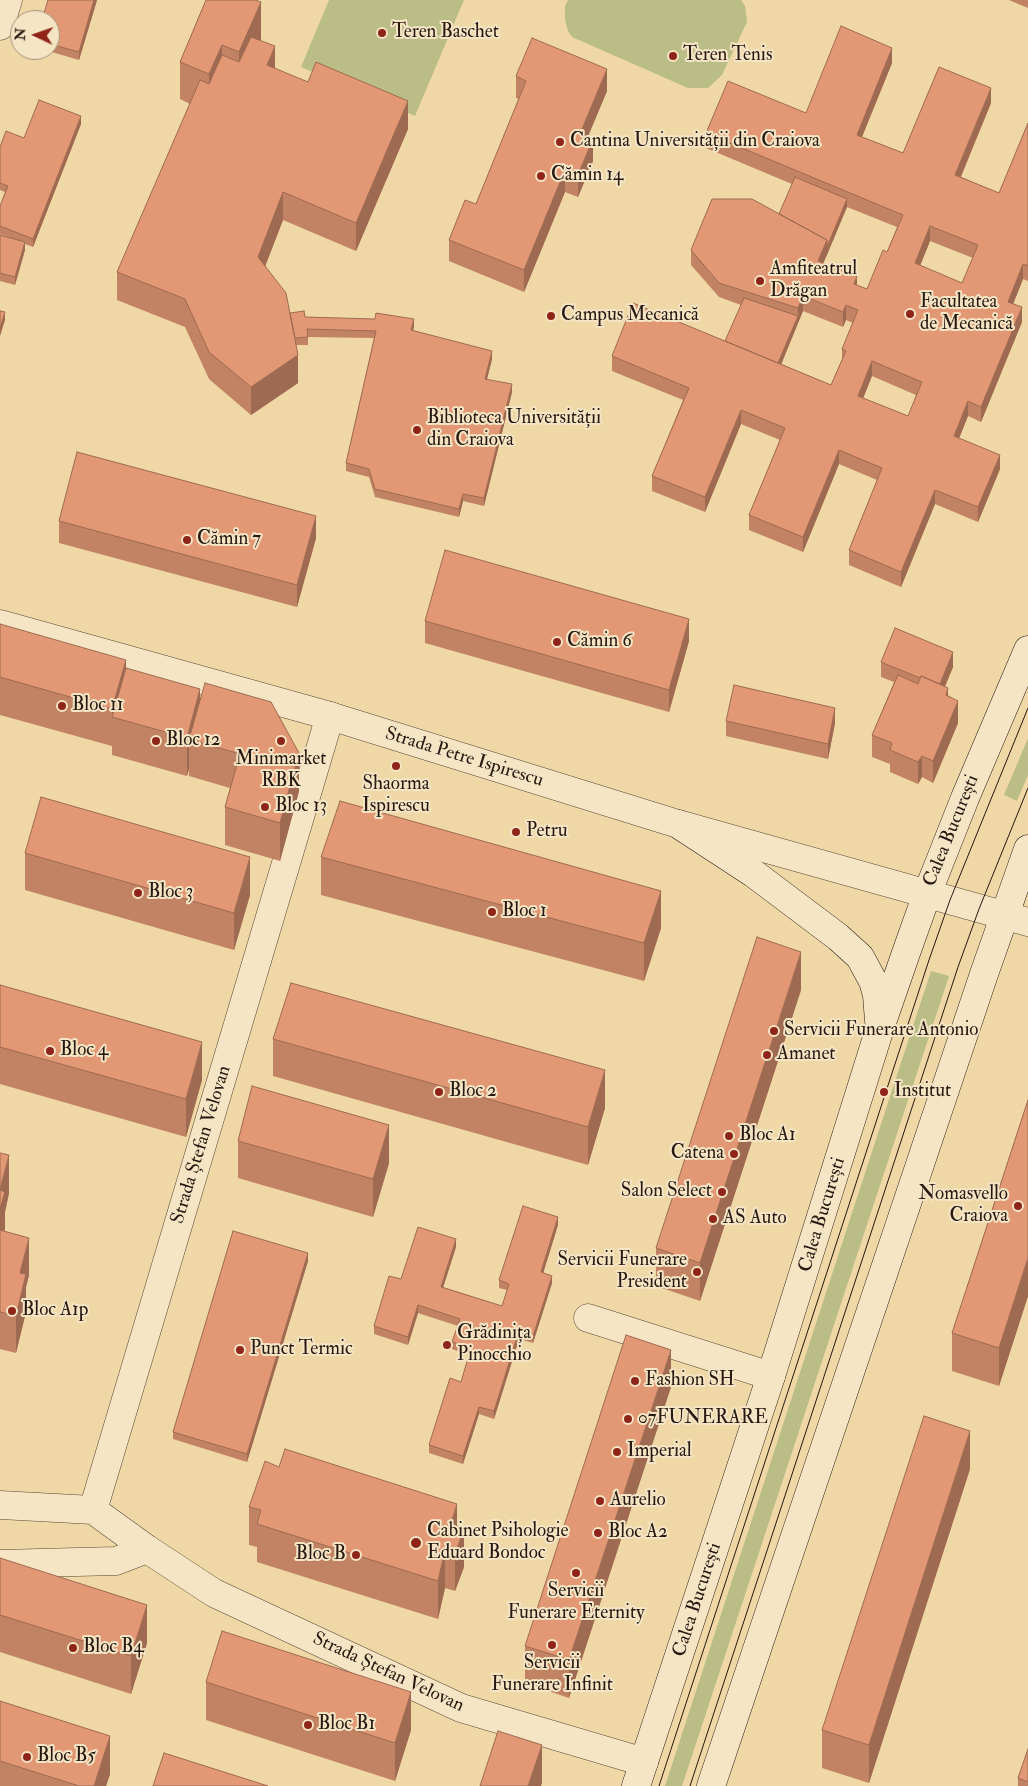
<!DOCTYPE html>
<html>
<head>
<meta charset="utf-8">
<style>
  body { margin:0 }
  #map { position:relative; width:1028px; height:1786px; overflow:hidden; background:#efd7a6; font-family:"IM FELL Double Pica",serif }
  canvas { display:block }
  .north { position:absolute; left:10px; top:10px; width:50px; height:50px; box-sizing:border-box; background:#f5e5c5; border:1px solid #a3937d; border-radius:50%; rotate:273deg; font-size:14px; font-weight:700; line-height:20px; text-align:center; color:#271811 }
  .north::after { content:''; display:block; margin:auto; width:18px; height:22px; background:#8f2418; clip-path:polygon(50% 0,100% 100%,50% 72%,0 100%) }
</style>
</head>
<body>
<div id="map">
<canvas width="1028" height="1786"></canvas>
<div class="north">N</div>
</div>
<script>
const ctx = document.querySelector('canvas').getContext('2d');
ctx.lineJoin = 'round';
function paint(path, color) { ctx.fillStyle = color; ctx.fill(path, 'evenodd'); }
const shape = rows => new Path2D(rows.map(r => 'M' + r).join(''));
function stroke(path, color, width, dash) { ctx.strokeStyle = color; ctx.lineWidth = width; ctx.lineCap = dash ? 'butt' : 'round'; ctx.setLineDash(dash || []); ctx.stroke(path); }
function write(font, color, halo, rows, align = 'center') {
  ctx.font = font + ' "IM FELL Double Pica",serif'; ctx.lineWidth = 4; ctx.setLineDash([]); ctx.textBaseline = 'middle'; ctx.strokeStyle = halo; ctx.fillStyle = color; for (const [text, x, y, turn = 0] of rows) {
    ctx.save(); ctx.translate(x, y); ctx.rotate((+turn || 0) * Math.PI / 180); ctx.textAlign = isNaN(turn) ? turn : align; if (halo) ctx.strokeText(text, 0, 0); ctx.fillText(text, 0, 0); ctx.restore();
  }
}
const green = shape([
  [329,0,464,0,415,116,301,67],
  [568,0,741,0,745,6,747,22,722,75,708,88,688,88,572,37,568,31,565,19,565,6],
  [1028,738,1028,775,1017,801,1004,795],
  [931,971,949,976,682,1786,665,1786]
]);
const minor = shape([
  [0,26,8,0],
  [588,1318,771,1376],
  [0,1505,93,1510],
  [93,1510,330,716],
  [93,1510,147,1549,214,1593,461,1708,644,1762],
  [0,1564,116,1561,147,1549]
]);
const tertiary = shape([
  [0,624,330,716,678,824,1028,922]
]);
const secondary = shape([
  [678,824,753,873,838,937,860,957,873,981,877,995,879,1021],
  [636,1786,771,1376,880,1028,906,953,927,894,965,798,1028,650],
  [711,1786,984,974,1028,849]
]);
const tram = shape([
  [659,1786,929,960,950,900,1028,708],
  [690,1786,958,967,979,909,1028,788]
]);
const wall = shape([
  [48,0,97,0,79,60,45,50,50,50,50,20],
  [206,0,261,40,275,68,408,129,356,251,283,220,265,266,290,313,305,317,414,327,413,330,492,359,487,379,512,392,484,506,463,501,459,517,375,497,369,477,346,471,346,463,374,338,308,337,308,345,296,345,298,383,251,415,209,379,185,327,117,300,117,272,190,104,180,99,180,62],
  [1009,0,1028,0,1028,8],
  [892,63,862,137,903,153,991,103,961,177,999,193,1028,123,1028,281,1023,279,1013,304,1022,322,981,422,968,416,959,438,1000,469,978,522,935,504,901,587,849,565,849,550,877,480,839,464,803,552,749,530,749,515,780,440,741,424,705,512,652,491,652,476,683,400,612,371,612,356,725,341,741,305,719,297,691,265,691,250,779,214,792,184,706,148,706,133,806,113],
  [847,207,897,227,887,252,867,289,857,285,823,263],
  [930,241,973,258,962,283,920,266],
  [803,311,843,327,846,320,853,323,842,349,842,359,831,385,781,364],
  [872,376,916,395,908,416,863,398],
  [516,76,607,91,587,137,593,161,578,197,565,192,524,292,449,261,449,240,476,204,519,99,516,98],
  [81,124,33,247,25,244,25,250,15,285,0,281,0,235,9,237,0,234,0,206,5,192,0,190,0,147,24,138],
  [59,521,316,538,297,607,59,543],
  [425,621,689,641,669,712,425,643],
  [0,625,126,668,200,697,299,791,280,861,225,845,225,807,230,788,189,776,189,769,187,776,112,755,112,746,0,715],
  [881,662,953,667,945,686,958,723,933,783,922,777,918,784,890,772,890,764,872,757,872,735,894,682,881,677],
  [726,721,835,723,828,759,726,736],
  [25,853,250,895,234,950,25,890],
  [321,857,661,928,644,981,321,895],
  [0,985,202,1080,186,1137,0,1084],
  [801,990,700,1301,656,1286,656,1248],
  [273,1039,605,1108,588,1165,273,1076],
  [1028,1100,1028,1296,999,1386,952,1371,952,1333],
  [238,1141,389,1163,373,1217,238,1178],
  [0,1153,9,1193,5,1212,4,1231,29,1275,26,1287,26,1312,16,1353,0,1349],
  [558,1225,543,1273,552,1283,533,1343,519,1339,494,1419,479,1414,463,1464,429,1453,429,1445,461,1382,469,1355,452,1349,452,1342,458,1326,418,1313,408,1345,374,1334,374,1326,401,1279,456,1247,443,1287,502,1306,507,1290,499,1288,499,1280],
  [308,1261,247,1462,173,1439,173,1432],
  [671,1387,569,1698,525,1683,525,1646],
  [279,1467,457,1526,464,1567,455,1591,445,1588,438,1619,257,1562,257,1547,249,1545,249,1507],
  [970,1469,869,1783,822,1768,822,1730],
  [0,1558,147,1643,131,1694,0,1652],
  [206,1682,411,1730,395,1781,206,1720],
  [0,1701,110,1774,106,1786,0,1786],
  [1028,1749,1028,1786,1018,1786,1018,1778]
]);
const shadedWall = shape([
  [94,0,97,0,79,60,79,52],
  [261,2,261,40,239,90,239,52],
  [222,45,222,83,209,112,209,74],
  [275,46,275,74,267,65],
  [892,48,892,63,857,149,857,135],
  [607,69,607,91,580,156,580,134],
  [991,88,991,103,955,190,955,175],
  [408,101,408,129,356,251,356,223],
  [81,116,81,124,33,247,33,239],
  [593,139,593,161,578,197,578,175],
  [565,170,565,192,524,292,524,270],
  [283,192,283,220,258,285,258,257],
  [847,199,847,207,827,255,827,247],
  [930,226,930,241,915,278,915,263],
  [827,240,827,255,818,275,818,261],
  [25,242,25,250,15,285,15,277],
  [1023,264,1023,279,1008,317,1008,302],
  [857,276,857,291,854,284],
  [803,296,803,311,776,377,776,369,798,316,798,308],
  [846,305,846,320,843,327,843,312],
  [1022,307,1022,322,981,422,981,407],
  [5,312,5,320,0,336,0,328],
  [414,319,414,327,411,337,411,330],
  [492,351,492,359,485,387,485,379],
  [298,355,298,383,251,415,251,387],
  [872,361,872,376,858,411,858,396],
  [512,384,512,392,484,506,484,498],
  [968,401,968,416,954,451,954,436],
  [741,410,741,424,705,512,705,497],
  [839,450,839,464,803,552,803,537],
  [1000,455,1000,469,978,522,978,507],
  [935,490,935,504,901,587,901,572],
  [463,494,463,501,459,517,459,509],
  [316,516,316,538,297,607,297,585],
  [689,619,689,641,669,712,669,690],
  [953,652,953,667,939,701,939,686],
  [126,660,126,698,112,718,112,709],
  [948,688,948,710,946,695],
  [200,689,200,727,189,739,189,769,187,776,187,738],
  [958,701,958,723,933,783,933,761],
  [835,708,835,723,828,759,828,744],
  [299,753,299,791,280,861,280,823],
  [922,756,922,777,918,784,918,762],
  [250,857,250,895,234,950,234,913],
  [661,891,661,928,644,981,644,943],
  [801,952,801,990,700,1301,700,1263],
  [202,1042,202,1080,186,1137,186,1099],
  [605,1070,605,1108,588,1165,588,1127],
  [389,1125,389,1163,373,1217,373,1179],
  [9,1155,9,1193,5,1212,5,1229,0,1247,0,1190],
  [558,1217,558,1225,541,1280,541,1272],
  [29,1238,29,1275,26,1287,26,1312,16,1353,16,1316,20,1273],
  [456,1239,456,1247,441,1294,441,1287],
  [308,1253,308,1261,247,1462,247,1454],
  [1028,1258,1028,1296,999,1386,999,1348],
  [552,1276,552,1283,533,1343,533,1336],
  [418,1305,418,1313,408,1345,408,1337],
  [519,1331,519,1339,494,1419,494,1411],
  [671,1350,671,1387,569,1698,569,1660],
  [479,1407,479,1414,463,1464,463,1456],
  [970,1431,970,1469,869,1783,869,1745],
  [457,1504,457,1542,451,1523],
  [464,1529,464,1567,455,1591,455,1554],
  [445,1550,445,1588,438,1619,438,1581],
  [147,1605,147,1643,131,1694,131,1656],
  [411,1692,411,1730,395,1781,395,1743],
  [110,1736,110,1774,106,1786,94,1786],
  [542,1745,542,1783,541,1786,528,1786]
]);
const building = shape([
  [48,0,94,0,79,52,50,44,50,20,42,20,48,0],
  [206,0,255,0,261,2,239,52,222,45,209,74,180,62,206,0],
  [841,26,892,48,857,135,903,153,939,67,991,88,955,175,999,193,1028,123,1028,266,1023,264,1008,302,1022,307,981,407,968,401,954,436,1000,455,978,507,935,490,901,572,849,550,882,468,839,450,803,537,749,515,785,428,741,410,705,497,652,476,689,388,612,356,633,303,831,385,846,351,842,349,858,310,846,305,843,312,803,296,798,308,719,283,691,250,712,199,752,199,827,240,818,261,857,276,854,284,867,289,883,250,887,252,903,215,706,133,728,81,806,113,841,26],
  [930,226,978,245,962,283,915,263,930,226],
  [872,361,922,382,908,416,858,396,872,361],
  [251,37,275,46,267,65,308,82,316,62,408,101,356,223,283,192,258,257,286,293,298,355,251,387,209,352,185,299,117,272,200,80,209,84,222,55,239,62,251,37],
  [532,38,607,69,580,134,593,139,578,175,565,170,524,270,449,240,465,200,476,204,526,81,516,76,532,38],
  [39,100,81,116,33,239,0,226,0,206,8,186,0,183,0,147,6,131,24,138,39,100],
  [795,177,847,199,827,247,827,240,779,214,795,177],
  [0,235,25,242,15,277,0,273,0,235],
  [744,298,798,316,778,363,725,341,744,298],
  [0,311,5,312,0,328,0,311],
  [304,311,305,317,375,319,376,313,414,319,411,330,492,351,485,379,512,384,484,498,463,494,459,509,375,489,369,469,346,463,376,331,307,329,308,337,295,338,290,313,304,311],
  [77,452,316,516,297,585,59,521,77,452],
  [445,550,689,619,669,690,425,621,445,550],
  [0,624,126,660,112,709,0,677,0,624],
  [895,628,953,652,940,684,921,676,920,678,881,662,895,628],
  [126,668,200,689,187,738,112,717,126,668],
  [898,675,918,684,921,676,948,688,946,695,958,701,933,761,922,756,918,762,890,750,892,743,872,735,898,675],
  [205,683,271,702,299,753,280,823,225,807,240,754,189,739,205,683],
  [734,685,835,708,828,744,726,721,734,685],
  [41,797,250,857,234,913,25,853,41,797],
  [340,801,661,891,644,943,321,857,340,801],
  [757,937,801,952,700,1263,656,1248,757,937],
  [291,983,605,1070,588,1127,273,1039,291,983],
  [0,985,202,1042,186,1099,0,1047,0,985],
  [252,1086,389,1125,373,1179,238,1141,252,1086],
  [1028,1100,1028,1258,999,1348,952,1333,1028,1100],
  [0,1153,9,1155,0,1190,5,1192,0,1209,0,1153],
  [523,1206,558,1217,541,1272,552,1276,533,1336,519,1331,494,1411,479,1407,463,1456,429,1445,450,1378,461,1382,471,1348,452,1342,460,1319,418,1305,408,1337,374,1326,389,1276,401,1279,418,1227,456,1239,441,1287,502,1306,509,1284,499,1280,523,1206],
  [0,1230,29,1238,20,1273,26,1274,16,1316,0,1312,0,1230],
  [233,1231,308,1253,247,1454,173,1432,233,1231],
  [626,1335,671,1350,569,1660,525,1646,626,1335],
  [924,1416,970,1431,869,1745,822,1730,924,1416],
  [285,1449,457,1504,451,1523,464,1529,455,1554,445,1550,438,1581,257,1524,261,1510,249,1507,265,1461,279,1467,285,1449],
  [0,1558,147,1605,131,1656,0,1615,0,1558],
  [222,1631,411,1692,395,1743,206,1682,222,1631],
  [0,1701,110,1736,94,1786,79,1786,0,1761,0,1701],
  [498,1731,542,1745,528,1786,480,1786,498,1731],
  [1028,1749,1028,1782,1018,1778,1028,1749],
  [164,1753,268,1786,153,1786,164,1753]
]);
const markers = [
  [382,33,5,"#8f2418"],
  [673,56,5,"#8f2418"],
  [560,142,5,"#8f2418"],
  [541,176,5,"#8f2418"],
  [760,281,5,"#8f2418"],
  [910,314,5,"#8f2418"],
  [551,316,5,"#8f2418"],
  [417,430,5,"#8f2418"],
  [187,540,5,"#8f2418"],
  [557,642,5,"#8f2418"],
  [62,706,5,"#8f2418"],
  [156,741,5,"#8f2418"],
  [281,741,5,"#8f2418"],
  [396,766,5,"#8f2418"],
  [265,807,5,"#8f2418"],
  [516,832,5,"#8f2418"],
  [138,893,5,"#8f2418"],
  [492,912,5,"#8f2418"],
  [774,1031,5,"#8f2418"],
  [50,1051,5,"#8f2418"],
  [767,1055,5,"#8f2418"],
  [439,1092,5,"#8f2418"],
  [884,1092,5,"#8f2418"],
  [729,1136,5,"#8f2418"],
  [734,1154,5,"#8f2418"],
  [722,1192,5,"#8f2418"],
  [1018,1206,5,"#8f2418"],
  [713,1219,5,"#8f2418"],
  [697,1272,5,"#8f2418"],
  [12,1311,5,"#8f2418"],
  [447,1345,5,"#8f2418"],
  [240,1350,5,"#8f2418"],
  [635,1381,5,"#8f2418"],
  [628,1419,5,"#8f2418"],
  [617,1452,5,"#8f2418"],
  [600,1501,5,"#8f2418"],
  [598,1533,5,"#8f2418"],
  [416,1543,6,"#8f2418"],
  [356,1555,5,"#8f2418"],
  [576,1573,5,"#8f2418"],
  [552,1645,5,"#8f2418"],
  [73,1648,5,"#8f2418"],
  [308,1725,5,"#8f2418"],
  [27,1757,5,"#8f2418"]
];
const poiNames = [
  ["Teren Baschet",392,33],
  ["Teren Tenis",683,56],
  ["Cantina Universității din Craiova",570,142],
  ["Cămin 14",551,176],
  ["Amfiteatrul",770,270],
  ["Drăgan",770,292],
  ["Facultatea",920,303],
  ["de Mecanică",920,325],
  ["Campus Mecanică",561,316],
  ["Biblioteca Universității",427,419],
  ["din Craiova",427,441],
  ["Cămin 7",197,540],
  ["Cămin 6",567,642],
  ["Bloc 11",72,706],
  ["Bloc 12",166,741],
  ["Minimarket",281,760,"center"],
  ["RBK",281,782,"center"],
  ["Shaorma",396,785,"center"],
  ["Ispirescu",396,807,"center"],
  ["Bloc 13",275,807],
  ["Petru",526,832],
  ["Bloc 3",148,893],
  ["Bloc 1",502,912],
  ["Servicii Funerare Antonio",784,1031],
  ["Bloc 4",60,1051],
  ["Amanet",777,1055],
  ["Bloc 2",449,1092],
  ["Institut",894,1092],
  ["Bloc A1",739,1136],
  ["Catena",724,1154,"right"],
  ["Salon Select",712,1192,"right"],
  ["Nomasvello",1008,1195,"right"],
  ["Craiova",1008,1217,"right"],
  ["AS Auto",723,1219],
  ["Servicii Funerare",687,1261,"right"],
  ["President",687,1283,"right"],
  ["Bloc A1p",22,1311],
  ["Grădinița",457,1334],
  ["Pinocchio",457,1356],
  ["Punct Termic",250,1350],
  ["Fashion SH",645,1381],
  ["07FUNERARE",638,1419],
  ["Imperial",627,1452],
  ["Aurelio",610,1501],
  ["Cabinet Psihologie",427,1532],
  ["Eduard Bondoc",427,1554],
  ["Bloc A2",608,1533],
  ["Bloc B",346,1555,"right"],
  ["Servicii",576,1592,"center"],
  ["Funerare Eternity",576,1614,"center"],
  ["Bloc B4",83,1648],
  ["Servicii",552,1664,"center"],
  ["Funerare Infinit",552,1686,"center"],
  ["Bloc B1",318,1725],
  ["Bloc B5",37,1757]
];
const streetNames = [
  ["Strada Petre Ispirescu",464,758,17],
  ["Calea București",952,831,-68],
  ["Strada Ștefan Velovan",202,1145,-73],
  ["Calea București",823,1215,-73],
  ["Calea București",698,1600,-72],
  ["Strada Ștefan Velovan",388,1673,25]
];
paint(green, '#babe86');
stroke(minor, '#594836', 29);
stroke(tertiary, '#594836', 29);
stroke(secondary, '#271811', 29);
stroke(minor, '#f5e5c5', 28);
stroke(tertiary, '#f5e5c5', 28);
stroke(secondary, '#f5e5c5', 28);
stroke(tram, '#271811', 1);
paint(wall, '#c28364');
paint(shadedWall, '#9e6a51');
paint(building, '#e29874');
stroke(building, '#9e6a51', 1);
for (const [x, y, r, color] of markers) { const dot = new Path2D(); dot.arc(x, y, r, 0, 2 * Math.PI); ctx.fillStyle = color; ctx.fill(dot); stroke(dot, '#f5e5c5', 2); }
write('19px', '#271811', '#f5e5c5', poiNames, 'left');
write('19px', '#271811', '#f5e5c5', streetNames);
</script>
</body>
</html>
